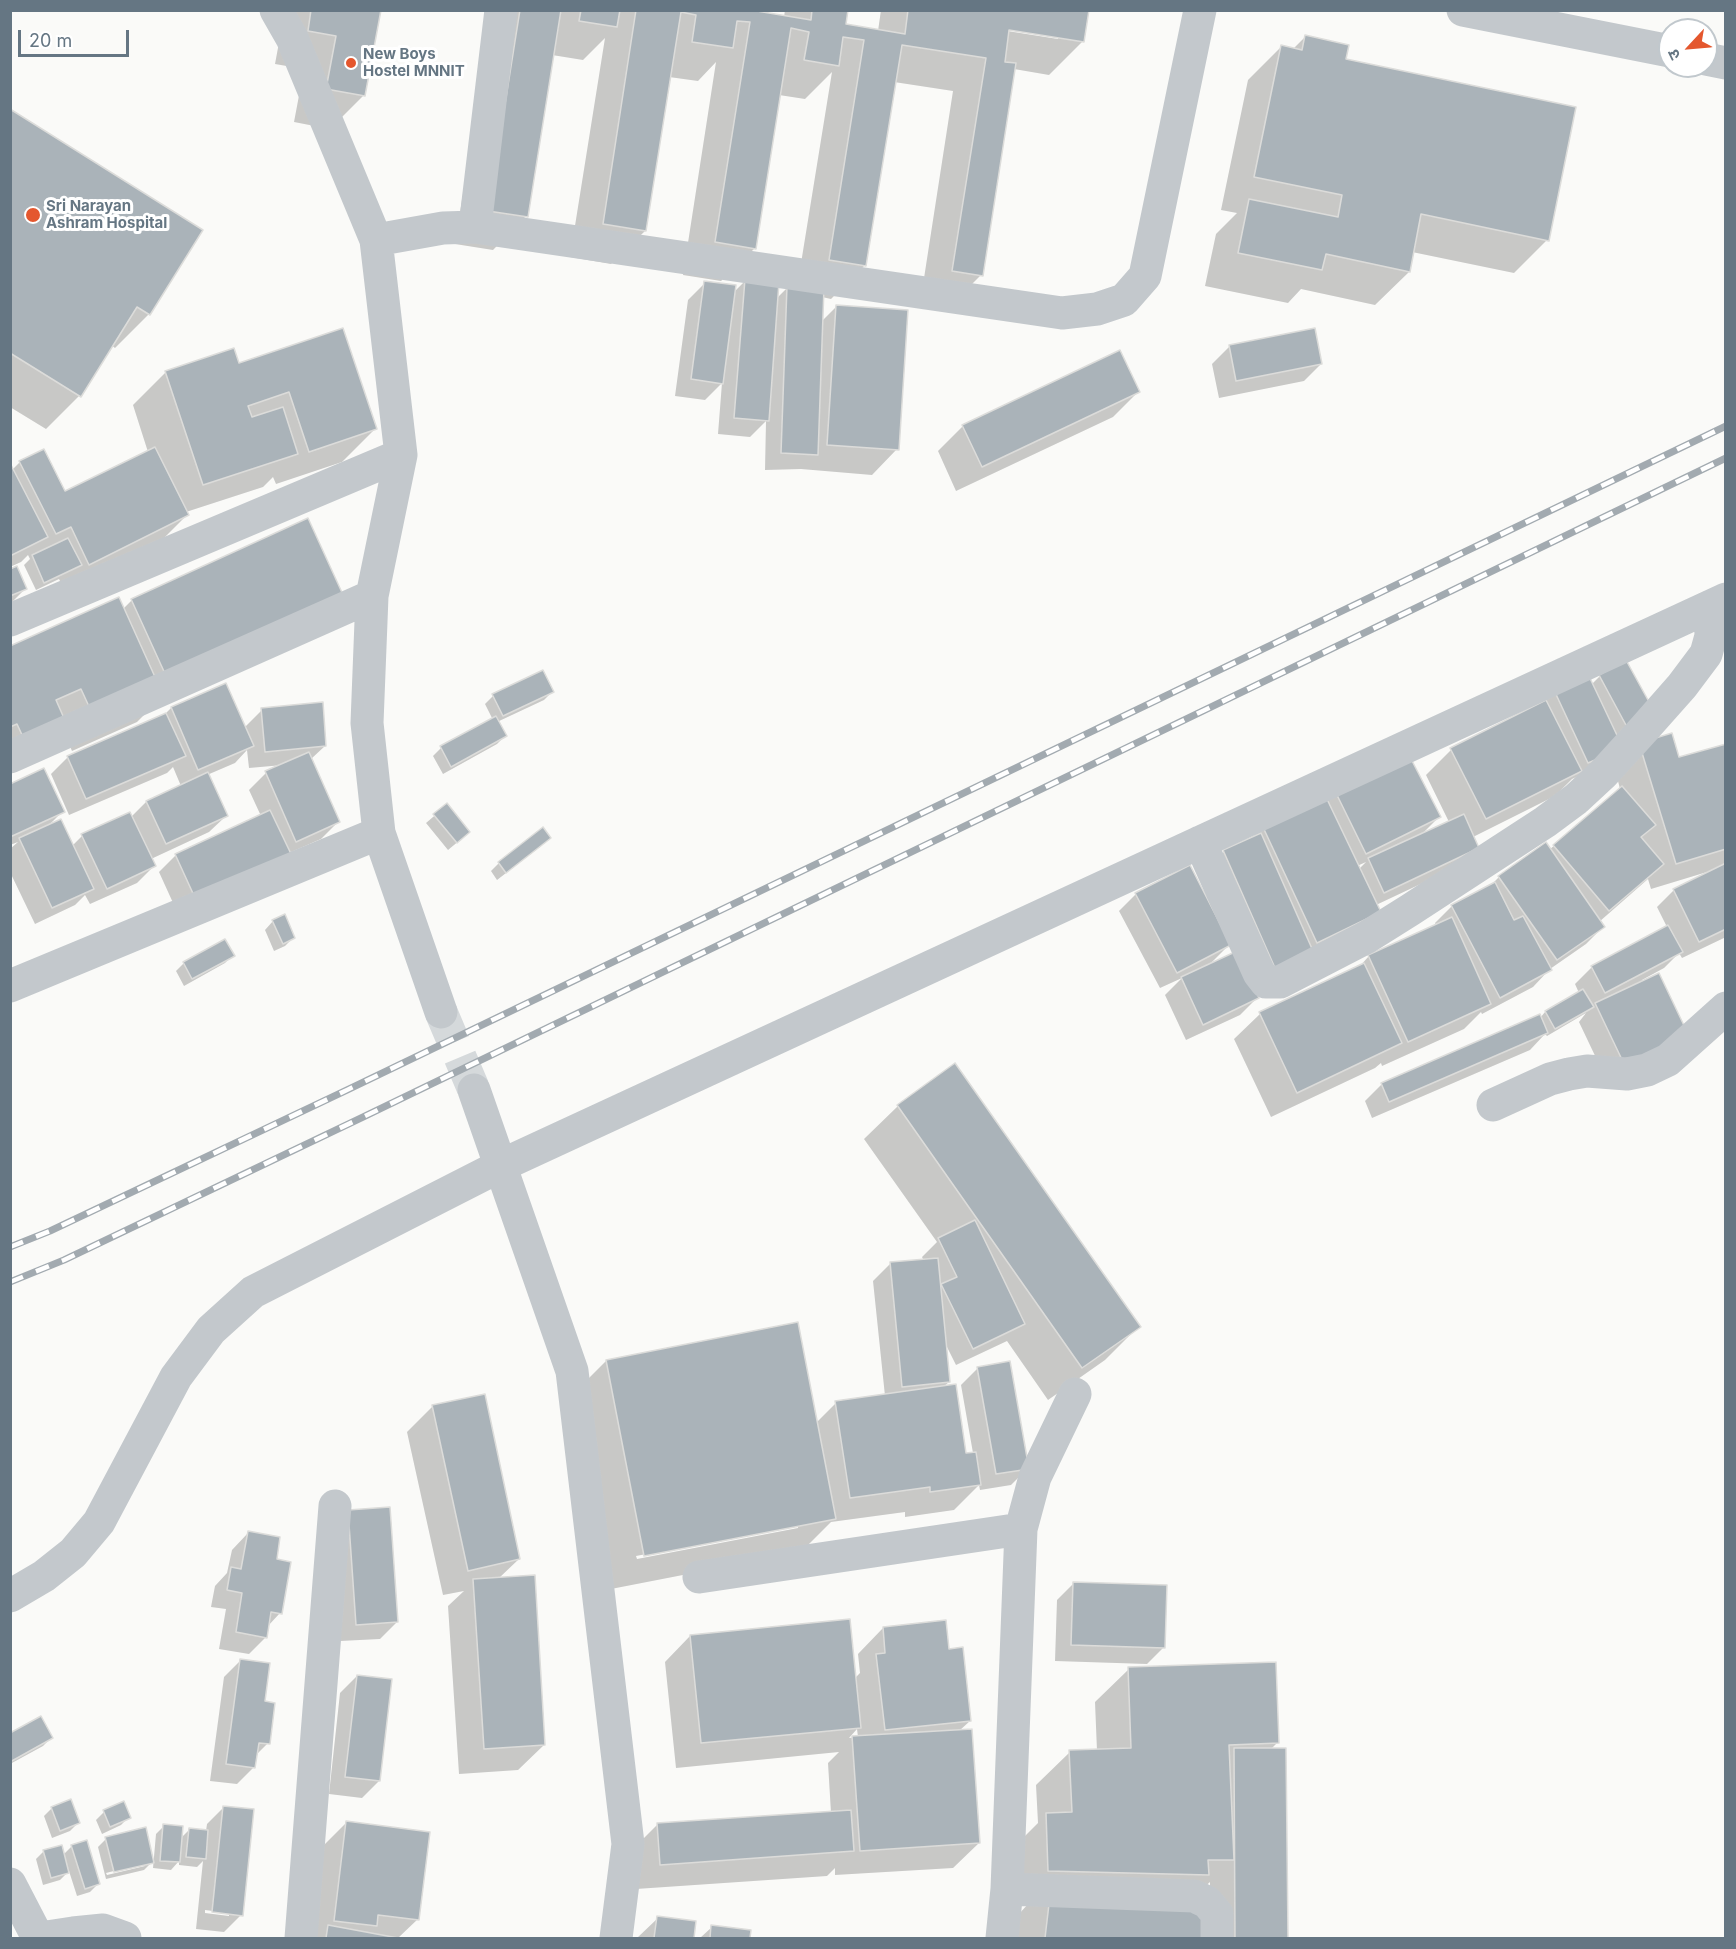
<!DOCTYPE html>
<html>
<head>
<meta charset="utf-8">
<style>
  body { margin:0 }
  #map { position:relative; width:1736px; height:1949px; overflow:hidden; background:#fafaf8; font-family:Inter,"Noto Sans Devanagari",sans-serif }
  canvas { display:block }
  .frame { position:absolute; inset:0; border:12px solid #657683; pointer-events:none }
  .north { position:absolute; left:1658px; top:18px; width:60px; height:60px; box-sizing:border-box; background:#fff; border:2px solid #c1c8cd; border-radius:50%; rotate:244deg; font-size:16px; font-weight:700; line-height:24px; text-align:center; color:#657683 }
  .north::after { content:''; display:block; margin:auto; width:21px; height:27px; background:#e4572e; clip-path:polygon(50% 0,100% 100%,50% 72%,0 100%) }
  .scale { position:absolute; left:18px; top:30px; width:111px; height:27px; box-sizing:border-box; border:3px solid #657683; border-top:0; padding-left:8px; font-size:18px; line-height:21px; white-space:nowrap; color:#657683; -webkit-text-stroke:4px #fff; paint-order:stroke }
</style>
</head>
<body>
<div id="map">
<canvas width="1736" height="1949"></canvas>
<div class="frame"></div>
<div class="north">उ</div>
<div class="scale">20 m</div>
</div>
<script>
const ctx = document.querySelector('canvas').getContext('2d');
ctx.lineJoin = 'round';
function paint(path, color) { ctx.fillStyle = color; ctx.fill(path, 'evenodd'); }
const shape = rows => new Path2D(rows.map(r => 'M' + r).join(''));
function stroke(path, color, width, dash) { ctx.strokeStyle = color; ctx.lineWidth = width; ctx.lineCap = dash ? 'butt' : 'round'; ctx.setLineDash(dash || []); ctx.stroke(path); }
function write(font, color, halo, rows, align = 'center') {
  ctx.font = font + ' Inter,sans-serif'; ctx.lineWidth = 6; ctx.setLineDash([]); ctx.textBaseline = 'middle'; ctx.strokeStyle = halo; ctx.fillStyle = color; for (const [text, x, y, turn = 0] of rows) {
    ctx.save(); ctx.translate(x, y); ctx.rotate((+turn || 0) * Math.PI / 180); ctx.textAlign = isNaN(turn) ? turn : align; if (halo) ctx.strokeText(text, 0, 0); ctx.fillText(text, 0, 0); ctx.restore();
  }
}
const shadow = shape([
  [285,10,379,10,363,96,330,129,294,122,304,69,275,64],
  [492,10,742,10,784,17,785,10,846,10,844,26,878,31,881,10,1088,10,1083,41,1049,75,1014,69,981,275,948,308,920,304,953,91,894,82,865,265,831,299,822,297,821,322,837,306,897,449,872,475,801,469,765,470,766,421,750,437,718,434,722,383,705,400,675,396,688,300,705,283,733,293,745,281,776,299,787,288,797,288,832,72,805,99,779,95,755,248,721,281,683,275,716,62,698,81,669,77,645,231,611,264,570,257,605,38,583,60,552,55,526,216,493,250,455,244],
  [1002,27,1058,36,1058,39,1001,30],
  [1305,37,1547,240,1514,273,1412,252,1409,272,1375,305,1301,289,1288,303,1205,286,1216,234,1237,213,1221,210,1248,80,1281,47,1293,49],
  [10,111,201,231,149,314,115,348,111,345,79,396,46,429,10,407],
  [1229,347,1321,364,1304,381,1219,398,1212,364],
  [238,365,375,429,342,462,276,484,273,477,263,487,186,512,187,515,162,540,64,589,59,579,36,590,24,565,30,559,28,555,21,562,10,567,10,466,12,470,20,462,64,493,148,452,133,405,166,372],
  [1138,392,1113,417,956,491,938,451,963,426],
  [10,571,25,589,10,604],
  [342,596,163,696,137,722,72,751,65,735,10,771,10,647,123,609,132,600],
  [1626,662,1652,711,1604,764,1572,779,1555,796,1473,837,1461,865,1376,905,1379,912,1258,984,1207,869,1224,852,1249,840,1263,827,1336,793,1439,817,1421,835,1449,822,1426,775,1451,750,1543,703,1555,691,1592,684,1600,676],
  [1366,862,1359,869,1357,866],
  [225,685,244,728,262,710,325,746,311,759,338,822,321,839,289,853,179,916,159,872,175,856,261,816,249,790,266,773,283,765,249,768,247,750,235,763,207,775,226,816,209,832,151,859,154,866,137,883,90,904,85,895,75,905,35,924,10,872,10,849,18,842,10,845,10,785,63,811,48,826,72,846,82,836,131,817,146,802,181,786,173,767,167,773,69,815,51,774,68,757,164,715,171,708],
  [552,692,544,700,497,722,505,736,497,744,443,774,433,756,441,748,493,720,485,704,493,696],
  [1640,744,1678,759,1726,745,1726,937,1682,958,1679,953,1664,968,1642,980,1687,1035,1607,1081,1579,1022,1586,1013,1547,1036,1545,1034,1530,1050,1372,1118,1365,1101,1382,1084,1540,1018,1545,1012,1579,993,1575,984,1592,967,1667,927,1657,907,1674,890,1708,873,1707,872,1651,889,1648,879,1599,922,1603,927,1586,944,1550,969,1533,987,1482,1014,1481,1012,1464,1029,1382,1066,1381,1063,1375,1068,1271,1117,1234,1039,1260,1014,1359,967,1369,956,1436,926,1435,923,1452,906,1489,887,1499,877,1545,844,1549,850,1620,789,1615,769],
  [447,805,460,840,448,850,426,823],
  [541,846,497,880,491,871,499,863],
  [1136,894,1229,945,1209,965,1257,998,1240,1015,1186,1040,1165,995,1182,978,1160,988,1119,911],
  [273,921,293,938,285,946,274,951,265,930],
  [233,955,225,963,184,986,176,971,184,963],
  [955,1065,1139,1326,1105,1360,1048,1400,1007,1341,956,1365,945,1343,949,1382,942,1388,965,1455,973,1453,961,1385,978,1368,1028,1468,1011,1485,980,1490,979,1485,954,1510,905,1517,905,1512,831,1522,801,1552,611,1589,573,1394,606,1361,816,1423,836,1403,885,1396,873,1281,890,1264,924,1261,922,1257,937,1242,864,1139,898,1106],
  [798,1525,798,1528,637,1559,636,1556],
  [433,1406,519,1559,498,1579,544,1745,518,1770,459,1774,448,1606,464,1591,443,1595,407,1432],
  [349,1511,397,1622,380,1639,340,1641],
  [248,1533,275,1560,280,1613,268,1626,266,1637,249,1654,219,1649,226,1609,211,1607,215,1586,227,1573,232,1550],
  [1074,1583,1164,1647,1147,1664,1055,1661,1057,1600],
  [883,1628,948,1650,970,1721,959,1731,979,1843,953,1868,835,1875,835,1868,827,1876,636,1889,632,1850,658,1824,831,1813,828,1763,839,1752,676,1768,665,1662,690,1636,855,1678,860,1673,858,1654],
  [857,1729,858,1737,849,1738],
  [241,1660,263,1703,268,1743,255,1756,254,1767,237,1784,210,1781,224,1677],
  [1129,1669,1278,1742,1270,1750,1284,1750,1286,1938,1016,1938,1019,1914,1028,1904,1013,1848,1038,1823,1036,1785,1070,1752,1097,1751,1095,1702],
  [1210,1882,1210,1899,1199,1892],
  [357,1676,379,1781,362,1798,329,1794,340,1693],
  [10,1735,51,1738,43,1746,10,1764],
  [52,1808,78,1823,70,1831,52,1838,44,1816],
  [223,1808,241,1915,224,1932,196,1929,203,1861,197,1867,179,1865,179,1861,171,1870,153,1868,156,1834,164,1826,181,1838,189,1830,206,1831,207,1824],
  [205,1910,229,1913,229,1916,205,1913],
  [104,1812,129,1817,121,1825,102,1834,96,1820],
  [346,1823,418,1919,398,1938,310,1938,321,1848],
  [106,1839,152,1862,144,1870,106,1879,98,1847],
  [145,1863,145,1866,107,1875,106,1873],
  [72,1846,98,1884,90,1892,77,1896,69,1871,60,1880,43,1885,36,1859,44,1851,63,1855],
  [658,1918,695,1923,693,1938,637,1938],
  [712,1927,749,1931,748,1938,700,1938]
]);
const building = shape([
  [311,10,381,10,365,96,326,89,336,36,308,31,311,10],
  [520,10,561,10,528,217,488,211,520,10],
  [581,10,620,10,617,27,579,21,581,10],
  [636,10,751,10,811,20,812,10,848,10,846,24,905,34,908,10,1089,10,1084,42,1009,30,1005,62,1016,63,983,276,952,271,986,58,902,45,866,266,829,260,864,40,843,37,839,66,804,60,809,32,791,28,756,249,715,242,750,22,737,21,733,48,692,42,696,15,681,12,646,231,603,224,636,10],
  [1305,35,1349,45,1346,59,1576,107,1549,241,1421,214,1410,272,1326,254,1322,270,1238,253,1249,199,1338,217,1342,195,1254,177,1281,45,1302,50,1305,35],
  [10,109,203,230,150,315,137,307,81,397,10,353,10,109],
  [745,279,779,282,769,421,734,418,745,279],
  [704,281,736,285,723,384,691,379,704,281],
  [787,286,824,287,818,455,781,453,787,286],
  [836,305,908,310,899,450,827,445,836,305],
  [343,328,377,429,309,452,289,392,248,406,252,417,283,407,298,454,203,485,165,371,234,348,239,363,343,328],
  [1315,328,1322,364,1236,381,1229,345,1315,328],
  [1120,350,1140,392,982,467,962,425,1120,350],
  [155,447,189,515,89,565,71,527,56,534,19,461,44,449,65,491,155,447],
  [10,463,48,537,10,556,10,463],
  [308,518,344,597,167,678,131,599,308,518],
  [68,538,82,565,44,583,32,555,68,538],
  [17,566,27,589,10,596,10,569,17,566],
  [119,597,164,697,98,726,81,689,56,700,70,732,29,750,17,724,10,727,10,646,119,597],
  [1626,660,1654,711,1627,727,1599,675,1626,660],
  [543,670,554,692,503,716,492,694,543,670],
  [1588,674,1623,748,1588,763,1554,690,1588,674],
  [226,683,254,746,198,770,171,707,226,683],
  [1546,700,1582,771,1486,819,1450,748,1546,700],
  [323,702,326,746,265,752,261,708,323,702],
  [166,713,186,756,86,799,67,756,166,713],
  [496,716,507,736,451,767,440,746,496,716],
  [1672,733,1679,757,1726,744,1726,849,1676,864,1639,743,1672,733],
  [309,752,340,822,296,842,265,771,309,752],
  [1409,755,1441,817,1366,854,1335,791,1409,755],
  [44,768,65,812,10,837,10,784,44,768],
  [208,772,228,816,166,844,146,801,208,772],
  [1622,786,1656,825,1641,837,1664,864,1609,911,1553,845,1622,786],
  [1325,795,1381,912,1317,943,1262,825,1325,795],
  [447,803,470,832,457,843,433,814,447,803],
  [270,810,292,856,196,900,175,854,270,810],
  [130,812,156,866,107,889,81,834,130,812],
  [1464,814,1479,848,1384,893,1368,858,1464,814],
  [61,819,94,889,52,908,19,838,61,819],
  [543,827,551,838,506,873,498,862,543,827],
  [1261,833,1313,951,1275,968,1223,850,1261,833],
  [1546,842,1605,927,1557,960,1498,876,1546,842],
  [1726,863,1726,929,1699,942,1673,889,1726,863],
  [1190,865,1231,945,1177,973,1135,893,1190,865],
  [1495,882,1514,920,1523,916,1552,970,1500,998,1451,905,1495,882],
  [285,914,295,938,283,944,272,920,285,914],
  [1452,917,1491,1004,1408,1042,1368,955,1452,917],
  [1668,925,1683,952,1605,993,1591,966,1668,925],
  [225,939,235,956,192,979,183,962,225,939],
  [1237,951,1259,998,1203,1025,1181,977,1237,951],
  [1364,963,1402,1043,1297,1093,1259,1012,1364,963],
  [1659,973,1689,1036,1625,1066,1595,1003,1659,973],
  [1583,989,1594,1007,1555,1029,1545,1011,1583,989],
  [1540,1014,1548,1033,1389,1102,1381,1083,1540,1014],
  [955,1063,1141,1327,1082,1368,897,1105,955,1063],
  [975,1220,1025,1324,973,1349,941,1284,957,1277,938,1238,975,1220],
  [938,1258,950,1382,902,1387,890,1262,938,1258],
  [798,1322,836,1519,644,1556,606,1360,798,1322],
  [1010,1361,1029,1469,996,1474,977,1367,1010,1361],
  [956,1384,966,1453,976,1452,981,1485,930,1492,930,1487,850,1498,835,1401,956,1384],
  [485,1394,520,1559,468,1571,432,1405,485,1394],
  [390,1507,398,1622,356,1625,348,1510,390,1507],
  [248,1531,280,1537,277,1559,291,1562,282,1614,271,1612,267,1638,236,1632,242,1593,227,1590,231,1567,241,1569,248,1531],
  [535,1575,545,1745,484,1749,473,1579,535,1575],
  [1073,1582,1167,1585,1165,1648,1071,1645,1073,1582],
  [850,1619,861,1728,701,1743,690,1635,850,1619],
  [946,1620,949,1649,963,1647,971,1721,885,1730,876,1654,885,1653,883,1627,946,1620],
  [240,1659,270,1663,265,1701,275,1703,270,1744,259,1743,255,1768,226,1764,240,1659],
  [1276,1662,1279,1743,1229,1745,1234,1860,1208,1860,1209,1875,1048,1871,1046,1813,1072,1812,1069,1750,1131,1748,1128,1667,1276,1662],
  [357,1675,392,1679,380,1781,345,1777,357,1675],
  [41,1716,53,1738,10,1762,10,1733,41,1716],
  [972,1729,980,1843,860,1851,852,1736,972,1729],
  [1234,1748,1286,1748,1288,1938,1235,1938,1234,1748],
  [71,1799,80,1823,60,1831,51,1807,71,1799],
  [124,1801,131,1818,110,1827,103,1810,124,1801],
  [223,1806,254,1809,243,1916,212,1912,223,1806],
  [851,1810,854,1851,660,1865,657,1823,851,1810],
  [346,1821,430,1832,419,1920,378,1915,377,1926,334,1921,346,1821],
  [163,1824,183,1826,180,1862,160,1861,163,1824],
  [146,1827,154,1863,114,1872,105,1837,146,1827],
  [189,1828,208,1830,206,1859,186,1857,189,1828],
  [87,1840,100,1884,85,1889,71,1845,87,1840],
  [62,1845,69,1873,51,1878,43,1850,62,1845],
  [1052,1879,1215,1898,1210,1938,1045,1938,1052,1879],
  [657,1916,696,1921,694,1938,654,1938,657,1916],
  [328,1925,398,1938,326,1938,328,1925],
  [711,1925,751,1930,750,1938,710,1938,711,1925]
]);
const minorTunnel = shape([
  [441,1012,474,1090]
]);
const minor = shape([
  [276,10,292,38,376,240,401,455,372,596,367,723,379,833,441,1012],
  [1463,10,1670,51],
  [1706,59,1726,63],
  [475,227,501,10],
  [376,240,443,228,475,227,1062,313,1097,309,1124,300,1145,276,1200,10],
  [10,620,401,455],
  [10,757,372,596],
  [1200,842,1259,973,1266,982,1280,982,1367,937,1410,910,1545,822,1576,799,1603,774,1644,729,1682,686,1706,654,1711,636,1710,607],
  [10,986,379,833],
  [474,1090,572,1371,628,1844,616,1938],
  [1493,1105,1550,1079,1569,1074,1587,1071,1627,1074,1647,1070,1668,1060,1726,1008],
  [699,1577,1021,1529],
  [10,1596,44,1576,73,1553,99,1522,176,1377,211,1330,253,1292,502,1165,1726,599],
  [10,1884,38,1938],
  [1007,1889,1194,1896,1207,1902,1217,1914,1217,1938],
  [40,1938,73,1933,103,1930,125,1938],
  [301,1938,335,1506],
  [1002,1938,1007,1889,1021,1529,1035,1477,1075,1394]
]);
const rail = shape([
  [10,1247,50,1231,347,1090,1726,426],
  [10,1282,64,1260,361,1118,1726,458]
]);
const markers = [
  [351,63,6,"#e4572e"],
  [33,215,8,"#e4572e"]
];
const poiNames = [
  ["New Boys",363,54],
  ["Hostel MNNIT",363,71],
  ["Sri Narayan",46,206],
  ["Ashram Hospital",46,223]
];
paint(shadow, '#0003');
paint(building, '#aab3b9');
stroke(building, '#dcdcda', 1.5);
stroke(minorTunnel, '#d5d9db', 33, [33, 16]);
stroke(minor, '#c3c8cc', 33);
stroke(rail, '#a2aab0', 7);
stroke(rail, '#fff', 4.5, [14]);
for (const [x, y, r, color] of markers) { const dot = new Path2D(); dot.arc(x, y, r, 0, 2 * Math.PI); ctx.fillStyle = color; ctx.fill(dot); stroke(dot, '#fff', 2); }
write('bold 15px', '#657683', '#fff', poiNames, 'left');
</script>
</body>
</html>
